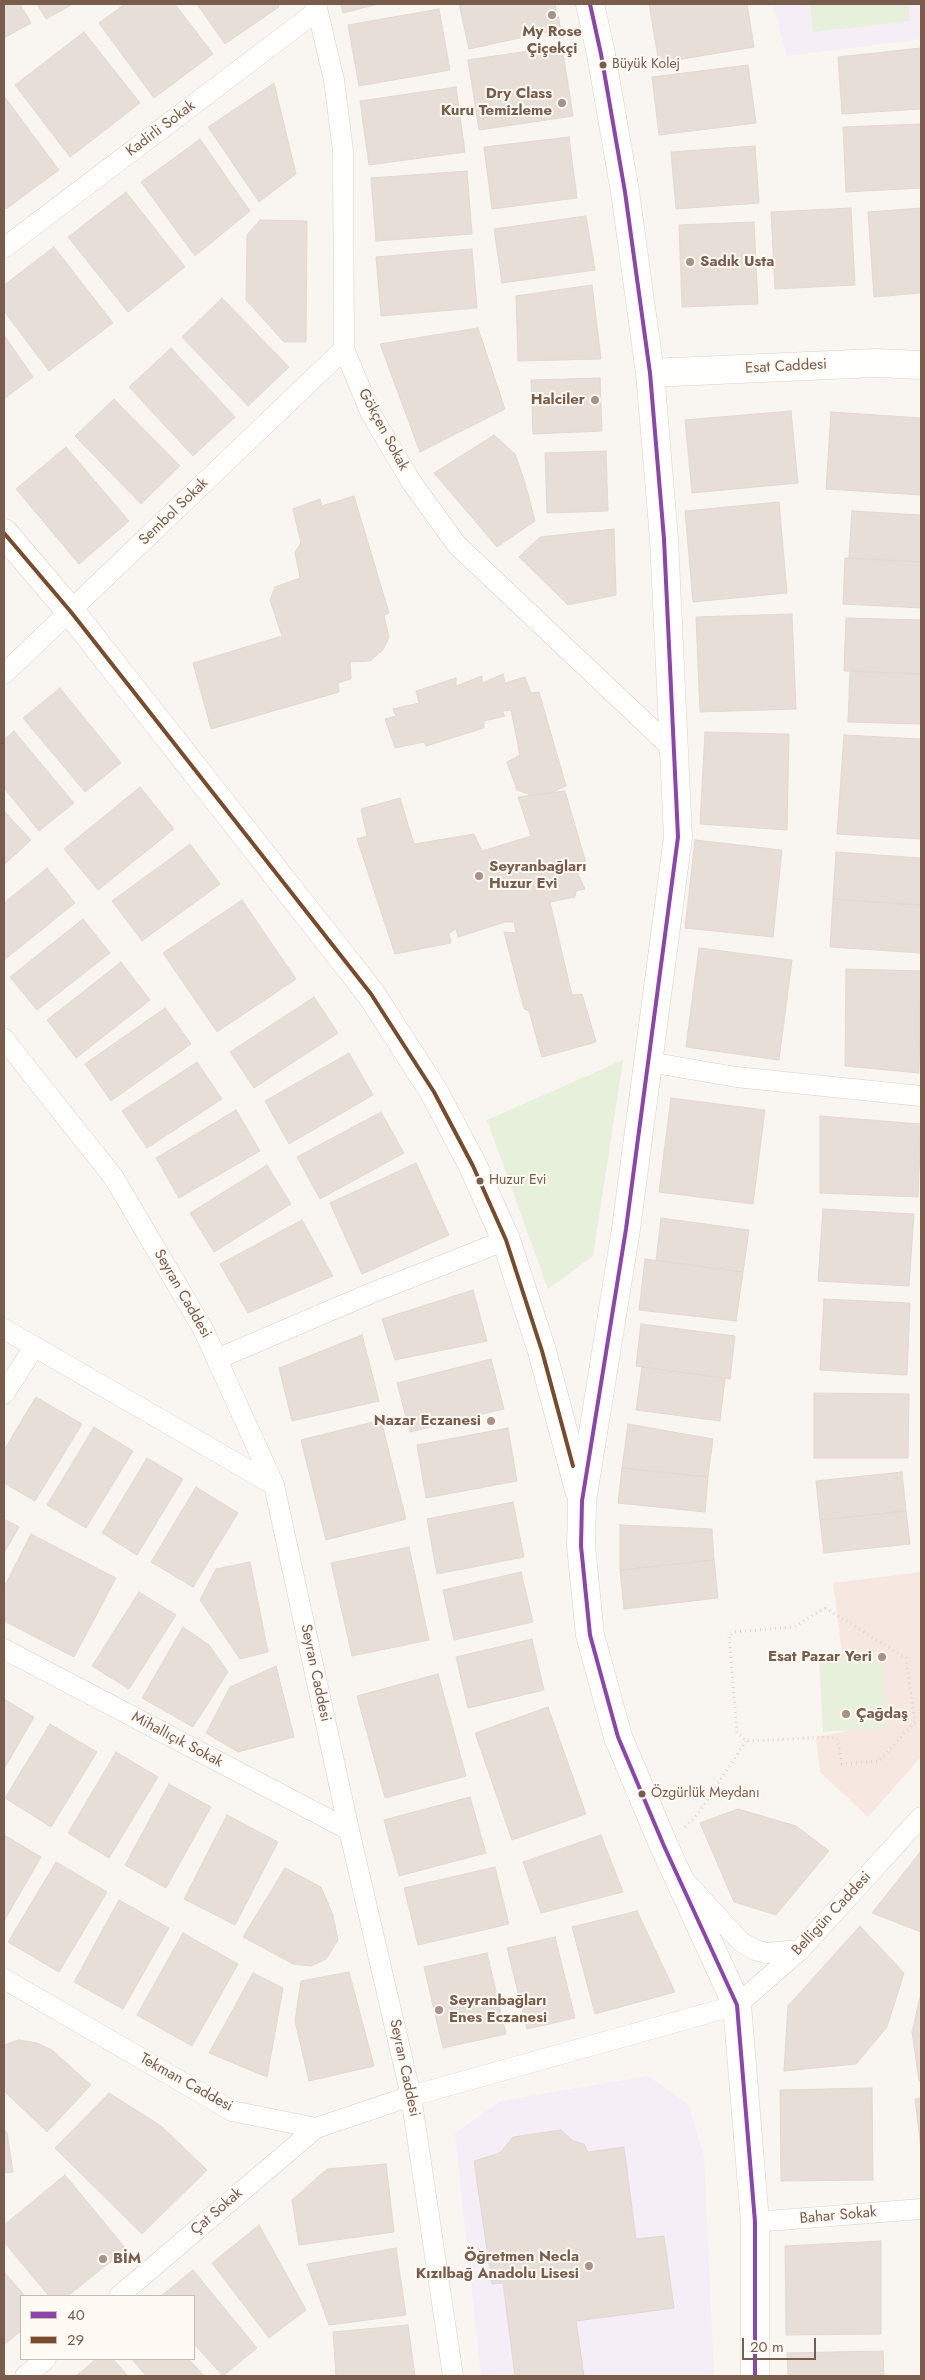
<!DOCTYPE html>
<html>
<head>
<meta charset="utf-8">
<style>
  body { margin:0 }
  #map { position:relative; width:925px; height:2380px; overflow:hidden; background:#f9f5f0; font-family:Jost,sans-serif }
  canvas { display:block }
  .frame { position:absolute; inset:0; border:5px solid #7a5c4d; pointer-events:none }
  .legend { position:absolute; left:20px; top:2295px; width:175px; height:65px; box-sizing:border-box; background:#fffaf3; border:1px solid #cabbb1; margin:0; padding:6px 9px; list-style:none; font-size:15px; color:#7a5c4d }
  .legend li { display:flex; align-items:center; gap:10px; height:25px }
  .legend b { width:25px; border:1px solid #cabbb1 }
  .scale { position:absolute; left:742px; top:2338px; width:74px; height:22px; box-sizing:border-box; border:2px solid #7a5c4d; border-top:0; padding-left:6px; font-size:15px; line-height:18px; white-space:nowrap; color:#7a5c4d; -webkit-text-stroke:4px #fffaf3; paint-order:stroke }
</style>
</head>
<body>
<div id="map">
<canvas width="925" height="2380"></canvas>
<div class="frame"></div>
<ul class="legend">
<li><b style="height:6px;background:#8e44ad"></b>40</li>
<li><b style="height:6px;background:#7a4b2a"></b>29</li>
</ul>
<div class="scale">20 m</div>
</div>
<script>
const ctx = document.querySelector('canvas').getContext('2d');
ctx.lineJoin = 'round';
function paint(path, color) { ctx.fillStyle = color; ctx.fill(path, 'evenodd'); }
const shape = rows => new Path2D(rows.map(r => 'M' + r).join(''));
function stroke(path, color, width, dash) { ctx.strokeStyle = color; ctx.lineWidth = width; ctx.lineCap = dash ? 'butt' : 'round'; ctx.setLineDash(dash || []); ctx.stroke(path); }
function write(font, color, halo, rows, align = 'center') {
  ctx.font = font + ' Jost,sans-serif'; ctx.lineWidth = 4; ctx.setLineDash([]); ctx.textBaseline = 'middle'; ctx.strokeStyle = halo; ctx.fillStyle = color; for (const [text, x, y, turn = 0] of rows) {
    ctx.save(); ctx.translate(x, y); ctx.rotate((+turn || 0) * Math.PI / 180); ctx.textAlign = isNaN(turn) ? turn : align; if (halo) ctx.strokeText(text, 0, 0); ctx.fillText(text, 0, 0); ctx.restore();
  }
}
const commercial = shape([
  [921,1572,921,1757,868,1817,820,1772,816,1737,852,1730,833,1583]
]);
const education = shape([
  [773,4,921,4,921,39,787,56],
  [648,2076,688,2104,704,2156,714,2376,481,2376,455,2133,501,2101]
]);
const green = shape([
  [810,4,908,4,910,21,813,32],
  [623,1060,593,1256,548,1289,487,1120],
  [883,1652,887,1728,823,1732,819,1656]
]);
const building = shape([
  [4,4,20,4,31,23,4,38,4,4],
  [37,4,73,4,46,19,37,4],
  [125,4,175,4,213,54,154,98,99,23,125,4],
  [197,4,278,4,279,7,225,44,197,4],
  [341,4,378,4,343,13,341,4],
  [459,4,555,4,561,29,469,49,459,4],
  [649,4,747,4,754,47,659,63,649,4],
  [439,9,450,70,359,86,348,25,439,9],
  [84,32,140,103,70,157,15,85,84,32],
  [562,46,573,116,479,130,468,60,562,46],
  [921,48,921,109,842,114,838,57,921,48],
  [748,65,756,123,659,135,652,77,748,65],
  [274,83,296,174,259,202,208,127,274,83],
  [456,87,465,152,369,165,360,101,456,87],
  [4,96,59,170,6,209,4,206,4,96],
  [921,124,921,188,846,192,843,127,921,124],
  [569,137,577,198,492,209,484,147,569,137],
  [200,139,250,211,195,256,141,182,200,139],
  [755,146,759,203,676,209,671,152,755,146],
  [467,171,472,234,376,241,371,178,467,171],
  [126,192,185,267,128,312,68,237,126,192],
  [851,208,855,285,775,289,771,212,851,208],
  [921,208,921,293,874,297,868,212,921,208],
  [586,216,595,270,502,283,494,229,586,216],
  [260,220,307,221,306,342,284,342,246,300,247,235,260,220],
  [754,222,758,304,682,307,679,225,754,222],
  [54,247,113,323,49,371,4,311,4,285,54,247],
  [472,249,477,308,381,316,376,257,472,249],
  [592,285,601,359,518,361,516,296,592,285],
  [222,298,289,367,248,406,182,337,222,298],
  [478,328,505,409,420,452,380,344,478,328],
  [4,335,33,377,4,399,4,335],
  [171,348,235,417,193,456,129,387,171,348],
  [600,378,602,431,533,434,531,380,600,378],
  [114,399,180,466,141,504,75,436,114,399],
  [791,411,798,483,692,493,685,420,791,411],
  [831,412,921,418,921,495,826,489,831,412],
  [494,435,515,454,524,479,535,521,497,547,434,473,494,435],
  [66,447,129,521,79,564,16,489,66,447],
  [606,451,608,511,547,513,545,453,606,451],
  [354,496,389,613,384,615,389,637,383,650,370,661,350,662,351,679,338,683,339,692,211,729,193,663,282,636,270,600,275,587,300,578,295,552,301,543,293,509,320,499,322,506,354,496],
  [779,502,787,593,693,602,685,511,779,502],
  [852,511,921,515,921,562,849,558,852,511],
  [614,529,616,595,568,605,519,557,540,537,614,529],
  [845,558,921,562,921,608,843,604,845,558],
  [792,614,796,709,700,712,696,617,792,614],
  [846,618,921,620,921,674,844,671,846,618],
  [850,671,921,674,921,724,848,722,850,671],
  [503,674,505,683,525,677,531,693,539,692,566,786,551,793,531,795,517,790,507,762,520,755,511,710,502,711,505,716,484,721,484,728,426,746,424,742,395,748,385,719,396,716,393,709,419,703,416,691,456,678,456,686,482,676,482,683,503,674],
  [60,688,121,763,85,792,23,718,60,688],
  [14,731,74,803,39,831,4,788,4,740,14,731],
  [705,732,789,734,787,830,700,824,705,732],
  [844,735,921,739,921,839,837,834,844,735],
  [140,787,174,829,98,890,64,849,140,787],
  [565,791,586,863,574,865,585,889,576,891,575,897,550,902,572,995,582,994,596,1042,542,1057,529,1011,524,1009,504,932,516,933,514,922,505,922,458,937,456,929,449,933,451,943,395,954,357,839,367,836,361,809,400,798,414,844,474,834,482,851,531,836,518,797,565,791],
  [4,811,31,840,4,865,4,811],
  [695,840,782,850,773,937,685,928,695,840],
  [190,844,220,884,142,941,112,901,190,844],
  [836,852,921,858,921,905,833,899,836,852],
  [47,868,75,903,4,960,4,903,47,868],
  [833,899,921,905,921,953,830,947,833,899],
  [242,900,296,979,217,1032,163,953,242,900],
  [83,919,110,953,37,1010,10,977,83,919],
  [699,948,792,960,779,1060,686,1047,699,948],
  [121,962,150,1000,76,1058,47,1020,121,962],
  [846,969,921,971,919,1073,845,1066,846,969],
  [314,997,338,1033,254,1088,230,1052,314,997],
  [165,1008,191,1044,111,1101,85,1064,165,1008],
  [349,1053,373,1095,289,1144,265,1101,349,1053],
  [197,1062,222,1099,147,1148,122,1111,197,1062],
  [671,1098,765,1110,753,1204,659,1192,671,1098],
  [236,1110,260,1151,179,1198,156,1158,236,1110],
  [381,1112,404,1153,320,1199,297,1157,381,1112],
  [820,1116,921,1124,918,1197,820,1193,820,1116],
  [416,1163,449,1235,362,1274,330,1203,416,1163],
  [267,1165,291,1204,214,1252,190,1213,267,1165],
  [823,1209,914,1214,909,1286,818,1281,823,1209],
  [661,1218,749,1230,743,1272,656,1260,661,1218],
  [302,1220,333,1276,248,1313,220,1264,302,1220],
  [645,1259,743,1272,736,1321,639,1310,645,1259],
  [473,1290,487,1341,395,1360,382,1319,473,1290],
  [824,1299,910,1303,907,1375,820,1370,824,1299],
  [641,1324,735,1336,730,1379,636,1366,641,1324],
  [362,1335,379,1401,292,1421,279,1368,362,1335],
  [491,1359,504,1409,410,1432,397,1383,491,1359],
  [642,1367,725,1378,720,1421,636,1410,642,1367],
  [814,1393,909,1394,908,1458,814,1458,814,1393],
  [36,1397,82,1424,35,1501,4,1483,4,1450,36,1397],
  [381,1420,406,1519,326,1540,301,1440,381,1420],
  [628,1424,713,1439,708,1477,622,1468,628,1424],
  [94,1427,133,1451,86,1528,47,1505,94,1427],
  [508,1428,517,1481,426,1498,417,1445,508,1428],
  [147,1458,183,1479,137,1555,102,1533,147,1458],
  [622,1468,708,1477,705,1512,618,1503,622,1468],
  [902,1472,906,1511,820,1520,816,1481,902,1472],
  [196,1487,238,1513,193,1587,151,1562,196,1487],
  [513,1502,524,1557,437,1574,427,1519,513,1502],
  [906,1511,910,1544,824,1553,820,1520,906,1511],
  [4,1519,19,1527,4,1553,4,1519],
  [620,1525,712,1529,714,1560,620,1570,620,1525],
  [31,1534,116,1578,74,1657,4,1621,4,1587,31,1534],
  [409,1547,429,1640,352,1656,331,1563,409,1547],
  [714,1560,718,1598,624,1609,620,1570,714,1560],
  [250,1562,268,1652,240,1659,200,1600,216,1569,250,1562],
  [521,1572,533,1622,454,1640,443,1590,521,1572],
  [139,1592,176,1615,129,1689,92,1666,139,1592],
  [183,1627,209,1645,228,1672,193,1727,142,1698,183,1627],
  [532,1639,544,1690,468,1708,456,1657,532,1639],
  [276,1666,294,1737,238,1752,206,1733,230,1687,276,1666],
  [438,1674,466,1776,385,1798,357,1696,438,1674],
  [4,1699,34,1717,4,1769,4,1699],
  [548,1707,586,1814,512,1840,475,1733,548,1707],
  [50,1724,97,1752,51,1827,5,1798,50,1724],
  [116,1752,158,1777,109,1858,68,1833,116,1752],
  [169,1784,211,1807,166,1888,125,1865,169,1784],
  [470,1797,486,1853,399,1876,384,1820,470,1797],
  [738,1809,796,1826,829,1851,776,1915,734,1902,700,1823,738,1809],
  [227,1815,278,1842,235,1925,184,1899,227,1815],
  [4,1835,41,1857,4,1921,4,1835],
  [601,1835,623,1892,541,1913,523,1862,601,1835],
  [921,1851,921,1932,872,1913,921,1851],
  [56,1862,107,1892,59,1972,8,1942,56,1862],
  [495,1867,509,1924,418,1945,404,1888,495,1867],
  [285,1868,321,1887,333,1915,338,1940,326,1959,311,1966,293,1964,243,1937,285,1868],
  [119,1900,169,1928,123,2009,74,1982,119,1900],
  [637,1911,675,1992,595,2014,572,1927,637,1911],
  [860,1926,904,1973,887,2027,856,2064,784,2071,788,2006,860,1926],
  [183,1933,238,1964,192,2046,137,2015,183,1933],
  [555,1937,575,2018,527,2029,507,1948,555,1937],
  [487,1953,506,2034,443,2048,424,1967,487,1953],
  [349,1972,374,2066,309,2081,295,2021,301,1981,349,1972],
  [253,1973,283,1988,267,2077,209,2053,253,1973],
  [921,1993,921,2081,919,2081,912,2032,921,1993],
  [19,2040,37,2043,52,2050,91,2085,47,2132,4,2091,4,2045,19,2040],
  [872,2088,873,2180,781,2181,780,2090,872,2088],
  [109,2093,161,2126,207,2170,142,2234,55,2148,109,2093],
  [921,2098,921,2149,915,2099,921,2098],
  [4,2129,7,2133,13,2172,4,2173,4,2129],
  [561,2130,573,2141,584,2144,588,2152,624,2147,636,2239,664,2236,674,2308,576,2321,584,2376,515,2376,503,2283,492,2284,474,2161,500,2153,513,2137,561,2130],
  [386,2164,394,2232,299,2245,292,2200,327,2169,386,2164],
  [65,2175,126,2249,68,2296,49,2296,4,2242,4,2225,65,2175],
  [259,2225,306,2310,269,2338,212,2263,259,2225],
  [881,2241,881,2334,786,2335,785,2246,881,2241],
  [396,2248,406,2315,329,2325,307,2264,396,2248],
  [193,2270,257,2348,223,2376,194,2344,194,2296,161,2296,193,2270],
  [4,2272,25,2296,21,2296,21,2331,6,2343,4,2341,4,2272],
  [408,2325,415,2376,336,2376,333,2332,408,2325],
  [883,2351,884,2376,788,2376,787,2353,883,2351],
  [96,2359,113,2359,128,2376,76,2376,96,2359],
  [132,2359,189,2359,204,2376,146,2376,132,2359]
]);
const path = shape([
  [825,1608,906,1658,915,1722,879,1761,842,1764,837,1738,832,1737,746,1741,737,1733,729,1635,734,1632,794,1627,825,1608],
  [685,1827,698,1814,746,1741]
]);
const street = shape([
  [316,4,334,80,343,151,344,349,371,414,412,483,457,545,675,751],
  [4,248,317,11],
  [4,674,344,349],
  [4,1039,114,1178,203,1329,274,1485,349,1830,411,2096,453,2376],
  [649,1062,736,1077,921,1096],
  [4,1329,274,1485],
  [217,1359,369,1294,506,1240],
  [4,1394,34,1347],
  [4,1649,349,1830],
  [686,1882,741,1942,755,1950,766,1953,800,1950],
  [4,1979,232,2111,316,2128,411,2096,737,2005,800,1950,921,1817],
  [755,2222,921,2209],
  [119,2296,316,2128],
  [25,2376,46,2359]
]);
const secondary = shape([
  [590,4,601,54,625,192,650,373,664,539,678,837,626,1229,582,1501,581,1546,590,1635,618,1737,664,1846,737,2005,755,2222,755,2376],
  [650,373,876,363,921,365],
  [4,533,71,612,371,994,434,1092,473,1166,506,1240,542,1351,579,1490]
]);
const bus1 = shape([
  [590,4,601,54,625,192,650,373,664,539,678,837,626,1229,582,1501,581,1546,590,1635,618,1737,664,1846,737,2005,755,2222,755,2376]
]);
const bus2 = shape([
  [4,533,71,612,371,994,434,1092,473,1166,506,1240,542,1351,573,1466]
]);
const markers = [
  [552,15,5,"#a69286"],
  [603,65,4.5,"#7a5c4d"],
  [562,103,5,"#a69286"],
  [690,262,5,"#a69286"],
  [595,400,5,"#a69286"],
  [479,876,5,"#a69286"],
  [480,1181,4.5,"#7a5c4d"],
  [491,1421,5,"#a69286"],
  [882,1657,5,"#a69286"],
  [846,1714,5,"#a69286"],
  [642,1794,4.5,"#7a5c4d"],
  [439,2010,5,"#a69286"],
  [103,2259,5,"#a69286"],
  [589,2266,5,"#a69286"]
];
const busNames = [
  ["Büyük Kolej",612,65],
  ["Huzur Evi",489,1181],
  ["Özgürlük Meydanı",651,1794]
];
const poiNames = [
  ["My Rose",552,32,"center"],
  ["Çiçekçi",552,49,"center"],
  ["Dry Class",552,94],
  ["Kuru Temizleme",552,111],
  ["Sadık Usta",700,262,"left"],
  ["Halciler",585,400],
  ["Seyranbağları",489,867,"left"],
  ["Huzur Evi",489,884,"left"],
  ["Nazar Eczanesi",481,1421],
  ["Esat Pazar Yeri",872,1657],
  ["Çağdaş",856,1714,"left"],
  ["Seyranbağları",449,2001,"left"],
  ["Enes Eczanesi",449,2018,"left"],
  ["Öğretmen Necla",579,2257],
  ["Kızılbağ Anadolu Lisesi",579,2274],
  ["BİM",113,2259,"left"]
];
const streetNames = [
  ["Kadirli Sokak",161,129,-37],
  ["Esat Caddesi",786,367,-3],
  ["Gökçen Sokak",383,430,62],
  ["Sembol Sokak",174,512,-44],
  ["Seyran Caddesi",182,1294,60],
  ["Seyran Caddesi",315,1673,78],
  ["Mihallıçık Sokak",177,1740,28],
  ["Belligün Caddesi",832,1914,-47],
  ["Seyran Caddesi",404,2068,78],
  ["Tekman Caddesi",186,2083,29],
  ["Çat Sokak",217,2212,-41],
  ["Bahar Sokak",838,2216,-5]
];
paint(commercial, '#f6e8e1');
paint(education, '#f6eef6');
paint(green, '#e7f0db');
paint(building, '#e6ded7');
stroke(building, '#e2d8d2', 1);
stroke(street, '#d7d1cb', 21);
stroke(secondary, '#d9d2cb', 29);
stroke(path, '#dcd5d0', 3, [1, 4]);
stroke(street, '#fefefd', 20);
stroke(secondary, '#fefefd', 28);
stroke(bus1, '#8e44ad', 4);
stroke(bus2, '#7a4b2a', 4);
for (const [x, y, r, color] of markers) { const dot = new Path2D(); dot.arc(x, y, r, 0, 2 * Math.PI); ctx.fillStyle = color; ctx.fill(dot); stroke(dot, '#fffaf3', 2); }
write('14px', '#7a5c4d', '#fffaf3', busNames, 'left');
write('bold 15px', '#7a5c4d', '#fffaf3', poiNames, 'right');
write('15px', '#7a5c4d', '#fffaf3', streetNames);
</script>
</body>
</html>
